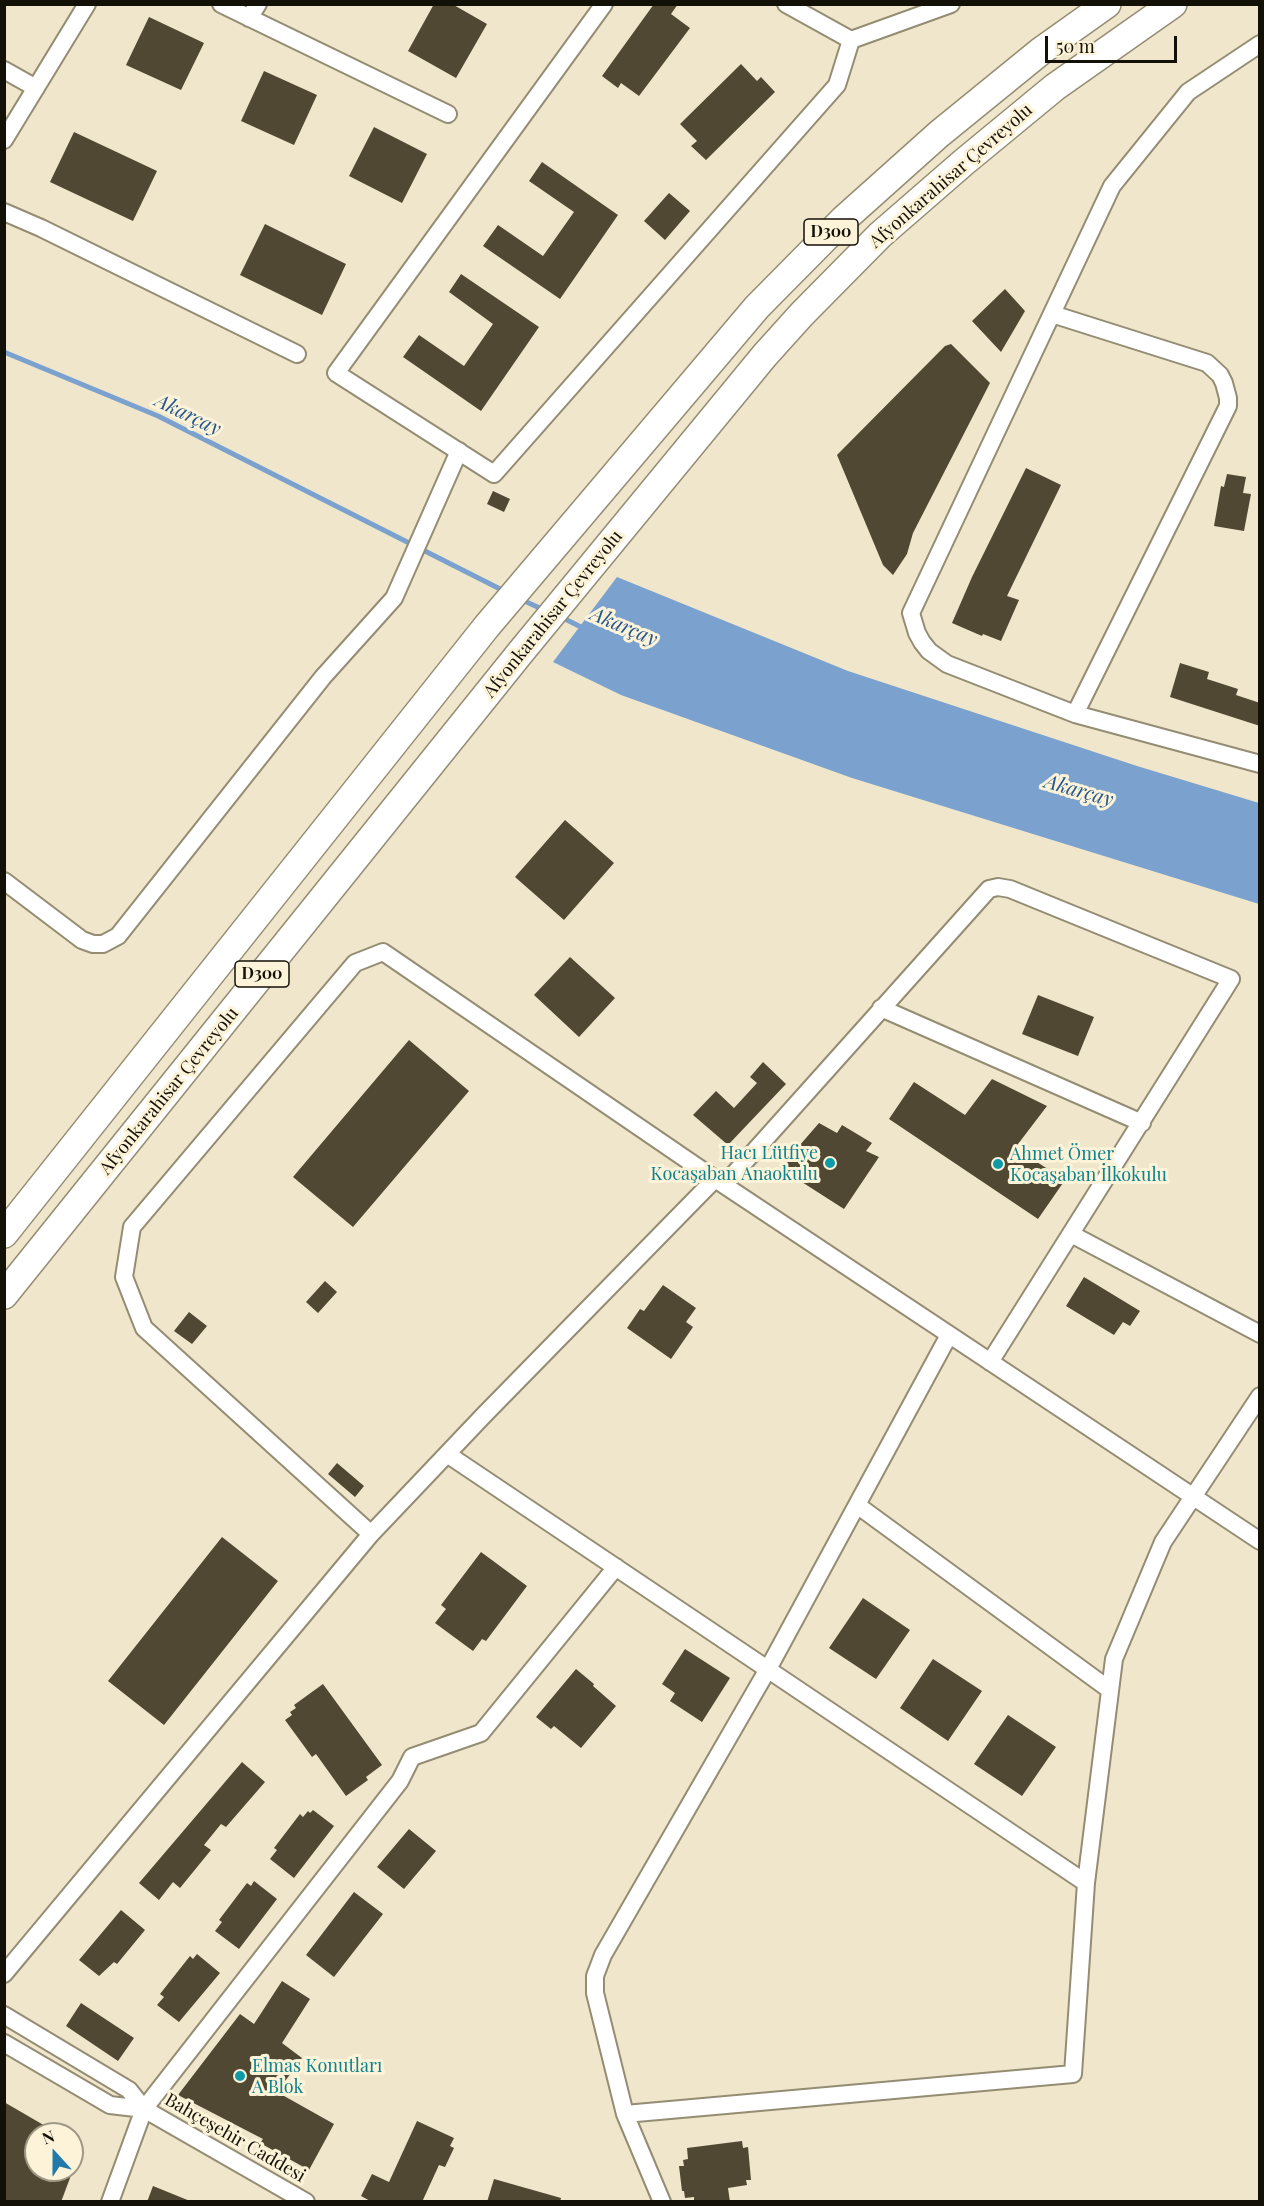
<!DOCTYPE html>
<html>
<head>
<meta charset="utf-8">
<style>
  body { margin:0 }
  #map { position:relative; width:1264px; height:2206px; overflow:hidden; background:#efe6cb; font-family:"Playfair Display",serif }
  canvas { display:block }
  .frame { position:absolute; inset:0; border:6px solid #131007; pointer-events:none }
  .north { position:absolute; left:24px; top:2122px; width:60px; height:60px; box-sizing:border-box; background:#fcf3d8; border:2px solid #9f9884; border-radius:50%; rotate:339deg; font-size:16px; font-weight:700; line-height:24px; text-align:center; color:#131007 }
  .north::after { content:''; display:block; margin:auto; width:21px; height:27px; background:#217aa9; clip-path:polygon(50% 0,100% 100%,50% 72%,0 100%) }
  .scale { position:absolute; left:1045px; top:36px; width:132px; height:27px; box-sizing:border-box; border:3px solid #131007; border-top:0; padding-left:8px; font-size:18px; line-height:21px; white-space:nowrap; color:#131007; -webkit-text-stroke:4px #fcf3d8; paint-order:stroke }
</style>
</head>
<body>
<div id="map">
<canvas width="1264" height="2206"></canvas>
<div class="frame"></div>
<div class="north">N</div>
<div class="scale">50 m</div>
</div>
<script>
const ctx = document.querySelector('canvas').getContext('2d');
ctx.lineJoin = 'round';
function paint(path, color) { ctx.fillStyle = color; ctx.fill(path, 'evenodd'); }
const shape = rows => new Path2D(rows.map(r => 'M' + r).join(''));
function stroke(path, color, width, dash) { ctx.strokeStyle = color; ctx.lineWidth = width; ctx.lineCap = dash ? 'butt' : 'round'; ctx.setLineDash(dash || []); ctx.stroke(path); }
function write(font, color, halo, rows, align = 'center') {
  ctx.font = font + ' "Playfair Display",serif'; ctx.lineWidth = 6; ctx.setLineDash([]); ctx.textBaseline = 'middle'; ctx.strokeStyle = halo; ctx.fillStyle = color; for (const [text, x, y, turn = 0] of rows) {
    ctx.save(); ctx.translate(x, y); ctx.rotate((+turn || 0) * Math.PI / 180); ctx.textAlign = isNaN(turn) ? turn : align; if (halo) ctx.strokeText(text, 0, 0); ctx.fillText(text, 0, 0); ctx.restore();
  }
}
const water = shape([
  [617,577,848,671,1137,766,1259,803,1259,904,852,778,621,695,553,662]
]);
const stream = shape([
  [4,352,158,416,506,592],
  [520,599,544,610],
  [561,617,585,629]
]);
const building = shape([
  [434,4,452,4,487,24,456,78,408,51],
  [654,4,678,4,671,14,690,28,639,96,621,83,618,88,602,76],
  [149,17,204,43,181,90,126,65],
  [741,64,757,81,761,77,775,92,706,160,691,146,697,141,680,124],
  [264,71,317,95,294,145,241,121],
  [374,127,427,154,402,203,349,176],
  [74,132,157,171,133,221,50,182],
  [542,162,618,215,560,299,483,246,498,225,543,256,574,212,529,181],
  [669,193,690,211,665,240,644,221],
  [265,224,346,264,322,315,240,275],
  [461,274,539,327,481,411,403,357,419,335,464,366,493,324,449,292],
  [1005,289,1025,311,1001,352,972,321],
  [951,344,990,383,913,533,907,554,893,575,883,565,837,455,945,346],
  [1026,468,1061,485,1007,596,1019,600,1001,641,983,634,982,636,952,623,972,577],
  [1227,474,1246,477,1243,493,1251,494,1244,531,1214,526,1221,486,1224,487],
  [493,491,510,499,504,512,487,504],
  [1180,663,1209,672,1207,679,1238,689,1236,695,1260,703,1260,726,1170,697],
  [565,820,614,863,564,920,515,877],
  [570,957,615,998,579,1037,534,995],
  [1038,995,1094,1017,1078,1056,1022,1034],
  [409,1040,469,1091,353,1227,293,1177],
  [763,1062,786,1084,728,1145,693,1115,716,1091,734,1108,757,1083,750,1077],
  [992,1079,1047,1106,1015,1148,1065,1180,1038,1219,889,1119,914,1082,965,1115],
  [819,1123,837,1133,842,1125,872,1143,866,1151,879,1157,844,1209,780,1168],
  [1084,1277,1140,1311,1130,1326,1123,1322,1114,1335,1066,1306],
  [325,1281,337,1292,318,1313,306,1302],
  [663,1285,696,1308,686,1322,693,1327,671,1359,627,1328,640,1309,644,1311],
  [189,1312,207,1326,192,1344,174,1331],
  [337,1463,364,1486,355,1497,328,1474],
  [222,1537,278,1581,164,1725,108,1681],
  [481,1552,527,1586,486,1641,482,1639,473,1651,435,1623,446,1609,441,1605],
  [863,1598,910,1630,876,1679,829,1648],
  [685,1649,730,1678,702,1722,670,1701,675,1693,662,1684],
  [933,1659,982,1691,948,1741,900,1708],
  [576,1669,594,1684,593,1686,616,1706,581,1748,554,1726,551,1729,536,1717],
  [323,1684,382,1765,366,1777,368,1780,346,1796,316,1754,312,1757,285,1720,292,1715,290,1712,296,1708,294,1705],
  [1008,1715,1056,1747,1022,1796,974,1764],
  [242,1762,265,1782,226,1827,221,1824,204,1845,211,1850,180,1888,173,1882,159,1900,139,1883],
  [313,1810,334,1826,294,1878,270,1859,277,1850,274,1848,300,1814,303,1817,308,1811,310,1813],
  [409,1829,436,1851,404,1889,377,1867],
  [254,1881,277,1899,239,1949,215,1931,222,1922,219,1920,247,1883,251,1886],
  [354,1892,383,1914,334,1977,306,1955],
  [121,1910,145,1930,117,1964,114,1962,99,1976,79,1960],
  [197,1954,220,1973,179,2022,157,2005,164,1997,160,1994,190,1956,193,1959],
  [282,1981,310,1999,282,2043,302,2058,277,2092,334,2124,309,2170,260,2143,263,2139,178,2095,240,2014,254,2024],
  [81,2003,134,2038,118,2061,66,2026],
  [4,2102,59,2134,36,2134,36,2170,73,2170,61,2202,4,2202],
  [417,2121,454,2138,450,2146,454,2148,445,2167,439,2165,422,2202,372,2202,361,2196,372,2174,389,2182],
  [742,2141,743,2148,748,2147,751,2180,746,2180,747,2185,728,2188,730,2202,694,2202,694,2197,685,2198,684,2191,682,2191,679,2166,684,2166,683,2160,688,2159,687,2148],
  [494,2179,561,2198,560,2202,487,2202],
  [153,2186,190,2201,190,2202,147,2202]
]);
const minor = shape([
  [221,4,448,114],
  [604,4,336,373,494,474,837,85,851,40],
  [786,4,851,40,951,4],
  [249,18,258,4],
  [1260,44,1188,92,1112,186,911,613,917,633,922,642,929,651,947,664,1075,714,1260,764],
  [4,70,36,88],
  [4,140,87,4],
  [4,212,41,228,297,354],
  [1052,314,1207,363,1220,375,1224,383,1228,398,1228,406,1075,714],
  [4,881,82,940,93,944,103,944,118,936,323,677,394,598,459,451],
  [881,1008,1142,1123],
  [724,1185,989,889,998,887,1010,889,1231,979,990,1362],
  [1071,1234,1260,1334],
  [447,1454,1086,1883],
  [857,1505,1110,1690],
  [371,1534,144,1328,124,1277,132,1227,355,963,383,952,715,1179,1260,1541],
  [4,1974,371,1534,484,1415,715,1179],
  [4,2015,129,2090,144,2109,306,2202],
  [4,2043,110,2105,144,2109],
  [625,2114,1073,2074,1086,1883,1114,1659,1163,1542,1260,1396],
  [110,2202,144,2109,400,1781,412,1757,481,1733,616,1567],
  [662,2202,625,2114,595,1993,595,1976,603,1955,768,1669,949,1335]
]);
const trunk = shape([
  [4,1234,487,626,757,307,844,219,939,134,1041,51,1107,4],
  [4,1295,520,653,765,355,802,314,880,235,964,162,1055,87,1173,4]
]);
const markers = [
  [830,1163,6,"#0f9aa8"],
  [998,1164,6,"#0f9aa8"],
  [240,2076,6,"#0f9aa8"]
];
const shields = [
  [831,232,54],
  [262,974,54]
];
const shieldNames = [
  ["D300",831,232],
  ["D300",262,974]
];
const streetNames = [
  ["Afyonkarahisar Çevreyolu",951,176,-41],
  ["Afyonkarahisar Çevreyolu",553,614,-51],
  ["Afyonkarahisar Çevreyolu",169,1091,-51],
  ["Bahçeşehir Caddesi",235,2138,30]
];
const cultureNames = [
  ["Hacı Lütfiye",818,1153,"right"],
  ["Kocaşaban Anaokulu",818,1174,"right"],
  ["Ahmet Ömer",1010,1154],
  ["Kocaşaban İlkokulu",1010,1175],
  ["Elmas Konutları",252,2066],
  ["A Blok",252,2087]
];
const waterNames = [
  ["Akarçay",188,415,26],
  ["Akarçay",624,627,23],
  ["Akarçay",1079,791,16]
];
paint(water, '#7ba1cf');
stroke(stream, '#7ba1cf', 5);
paint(building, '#504832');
stroke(minor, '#948c73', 20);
stroke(trunk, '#948c73', 30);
stroke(minor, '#fff', 16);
stroke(trunk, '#fff', 27);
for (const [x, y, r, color] of markers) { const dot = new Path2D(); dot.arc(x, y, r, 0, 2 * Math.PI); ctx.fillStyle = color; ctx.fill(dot); stroke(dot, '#fcf3d8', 2); }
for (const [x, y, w] of shields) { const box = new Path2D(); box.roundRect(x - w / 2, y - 13, w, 26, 4.5); ctx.fillStyle = '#fcf3d8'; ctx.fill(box); stroke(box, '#131007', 1.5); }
write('bold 16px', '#131007', null, shieldNames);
write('18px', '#131007', '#fcf3d8', streetNames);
write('18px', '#0d838f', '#fcf3d8', cultureNames, 'left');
write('italic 20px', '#235690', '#fcf3d8', waterNames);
</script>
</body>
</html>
